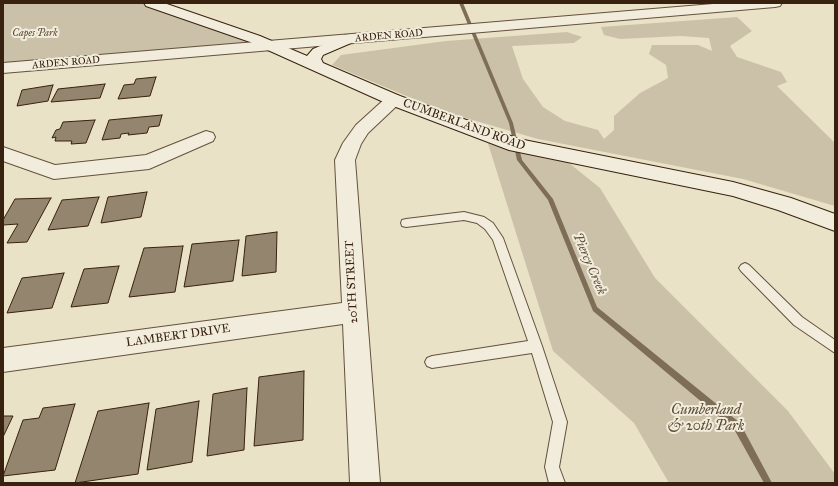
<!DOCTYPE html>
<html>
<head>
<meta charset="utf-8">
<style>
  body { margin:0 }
  #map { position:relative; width:838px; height:486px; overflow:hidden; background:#e9e2c7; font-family:"IM FELL Great Primer",serif }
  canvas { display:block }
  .frame { position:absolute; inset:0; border:4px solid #38210e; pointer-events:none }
</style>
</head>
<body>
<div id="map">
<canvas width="838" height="486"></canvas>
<div class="frame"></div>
</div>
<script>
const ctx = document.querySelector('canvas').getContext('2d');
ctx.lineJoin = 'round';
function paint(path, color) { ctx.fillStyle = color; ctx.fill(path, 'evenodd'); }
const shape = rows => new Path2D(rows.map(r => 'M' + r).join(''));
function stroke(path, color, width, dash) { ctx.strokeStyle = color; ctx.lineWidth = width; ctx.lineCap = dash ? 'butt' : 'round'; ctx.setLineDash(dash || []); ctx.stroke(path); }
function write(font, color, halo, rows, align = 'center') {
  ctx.font = font + ' "IM FELL Great Primer",serif'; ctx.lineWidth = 4; ctx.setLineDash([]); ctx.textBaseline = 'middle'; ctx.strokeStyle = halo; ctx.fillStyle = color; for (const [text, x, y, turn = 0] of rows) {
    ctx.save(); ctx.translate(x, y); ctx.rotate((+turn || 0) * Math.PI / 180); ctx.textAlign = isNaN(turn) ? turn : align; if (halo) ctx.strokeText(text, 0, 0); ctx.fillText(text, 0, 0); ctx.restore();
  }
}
const green = shape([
  [3,3,151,3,270,46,3,68],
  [737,17,752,31,730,46,737,57,781,72,787,82,777,86,835,143,835,206,743,179,538,139,445,112,332,65,341,55,446,41,567,32,582,37,574,43,512,46,523,79,543,107,565,121,598,130,604,139,614,130,614,116,640,93,668,78,666,65,649,54,652,45,698,45,712,51,709,38,681,36,620,39,604,35,601,27],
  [485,134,559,155,600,188,655,278,788,411,835,474,835,483,669,483,634,423,553,351]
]);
const stream = shape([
  [459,3,463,3,513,123,522,160,553,199,597,307,740,423,772,483,764,483,734,429,593,311,548,200,517,160,509,123,459,3]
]);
const building = shape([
  [156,77,150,96,118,99,124,85,134,84,136,79,156,77],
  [105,84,100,98,51,102,58,89,105,84],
  [53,85,48,101,17,106,22,90,53,85],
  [162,115,159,126,149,127,147,133,128,135,129,133,121,134,120,138,102,140,109,120,162,115],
  [95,120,86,143,71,144,72,141,55,141,56,137,52,138,56,130,60,129,63,122,95,120],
  [147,192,141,217,101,223,108,197,147,192],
  [99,197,88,226,48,230,62,200,99,197],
  [51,198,27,242,7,243,18,224,3,225,3,220,15,199,51,198],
  [277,232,276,272,242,276,246,236,277,232],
  [239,240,233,281,184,287,192,244,239,240],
  [183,246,175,292,129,297,144,248,183,246],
  [119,266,108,303,71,307,84,269,119,266],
  [64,273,52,308,7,313,22,278,64,273],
  [304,371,303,440,254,446,259,377,304,371],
  [247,388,244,450,207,456,213,394,247,388],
  [199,401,192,462,147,470,156,409,199,401],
  [149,403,138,474,75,483,98,411,149,403],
  [75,404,55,470,3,476,23,420,39,418,43,408,75,404],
  [3,416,13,416,3,437,3,416]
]);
const lane = shape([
  [464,212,484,217,493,223,503,238,542,346,567,422,559,467,565,483,549,483,545,467,553,422,532,353,432,368,427,366,425,362,427,358,432,356,528,341,493,240,485,229,477,223,464,220,406,227,402,226,401,223,402,220,406,219,464,212],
  [745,263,749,265,802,317,835,340,835,353,794,325,741,271,739,268,741,265,745,263]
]);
const street = shape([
  [725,3,782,3,780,6,775,7,3,73,3,63,725,3],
  [394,95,400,96,403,100,368,133,361,144,355,160,380,483,350,483,343,324,3,372,3,348,342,303,335,160,343,143,356,125,388,96,394,95],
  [206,131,213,133,215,137,213,141,149,169,54,179,3,161,3,147,55,165,146,155,206,131]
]);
const secondary = shape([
  [144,3,164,3,260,36,307,56,313,49,341,37,346,35,351,37,354,40,351,43,323,55,321,59,323,63,400,96,519,139,733,182,791,198,835,214,835,231,778,210,733,196,509,150,388,104,250,42,146,6,144,3]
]);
const farParknames = [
  ["Capes Park",35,34]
];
const farStreetnames = [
  ["ARDEN ROAD",389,36,-5],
  ["ARDEN ROAD",66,63,-5]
];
const streetNames = [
  ["CUMBERLAND ROAD",464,125,20],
  ["20TH STREET",352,282,-93],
  ["LAMBERT DRIVE",178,336,-8]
];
const waterNames = [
  ["Piercy Creek",589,264,67]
];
const nearParknames = [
  ["Cumberland",706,411],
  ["& 20th Park",706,427]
];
paint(green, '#cbc1a8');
paint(stream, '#7e6d57');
paint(building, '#94856e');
stroke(building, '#38210e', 1);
stroke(lane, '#64513c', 2);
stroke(street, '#64513c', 2);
stroke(secondary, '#38210e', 2);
paint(lane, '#f1ecdb');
paint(street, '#f1ecdb');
paint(secondary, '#f1ecdb');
write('italic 10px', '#5d4934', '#f1ecdb', farParknames);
write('10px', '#38210e', '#f1ecdb', farStreetnames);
write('12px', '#38210e', '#f1ecdb', streetNames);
write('italic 13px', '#614d39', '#f1ecdb', waterNames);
write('italic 14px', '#5d4934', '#f1ecdb', nearParknames);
</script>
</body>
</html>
